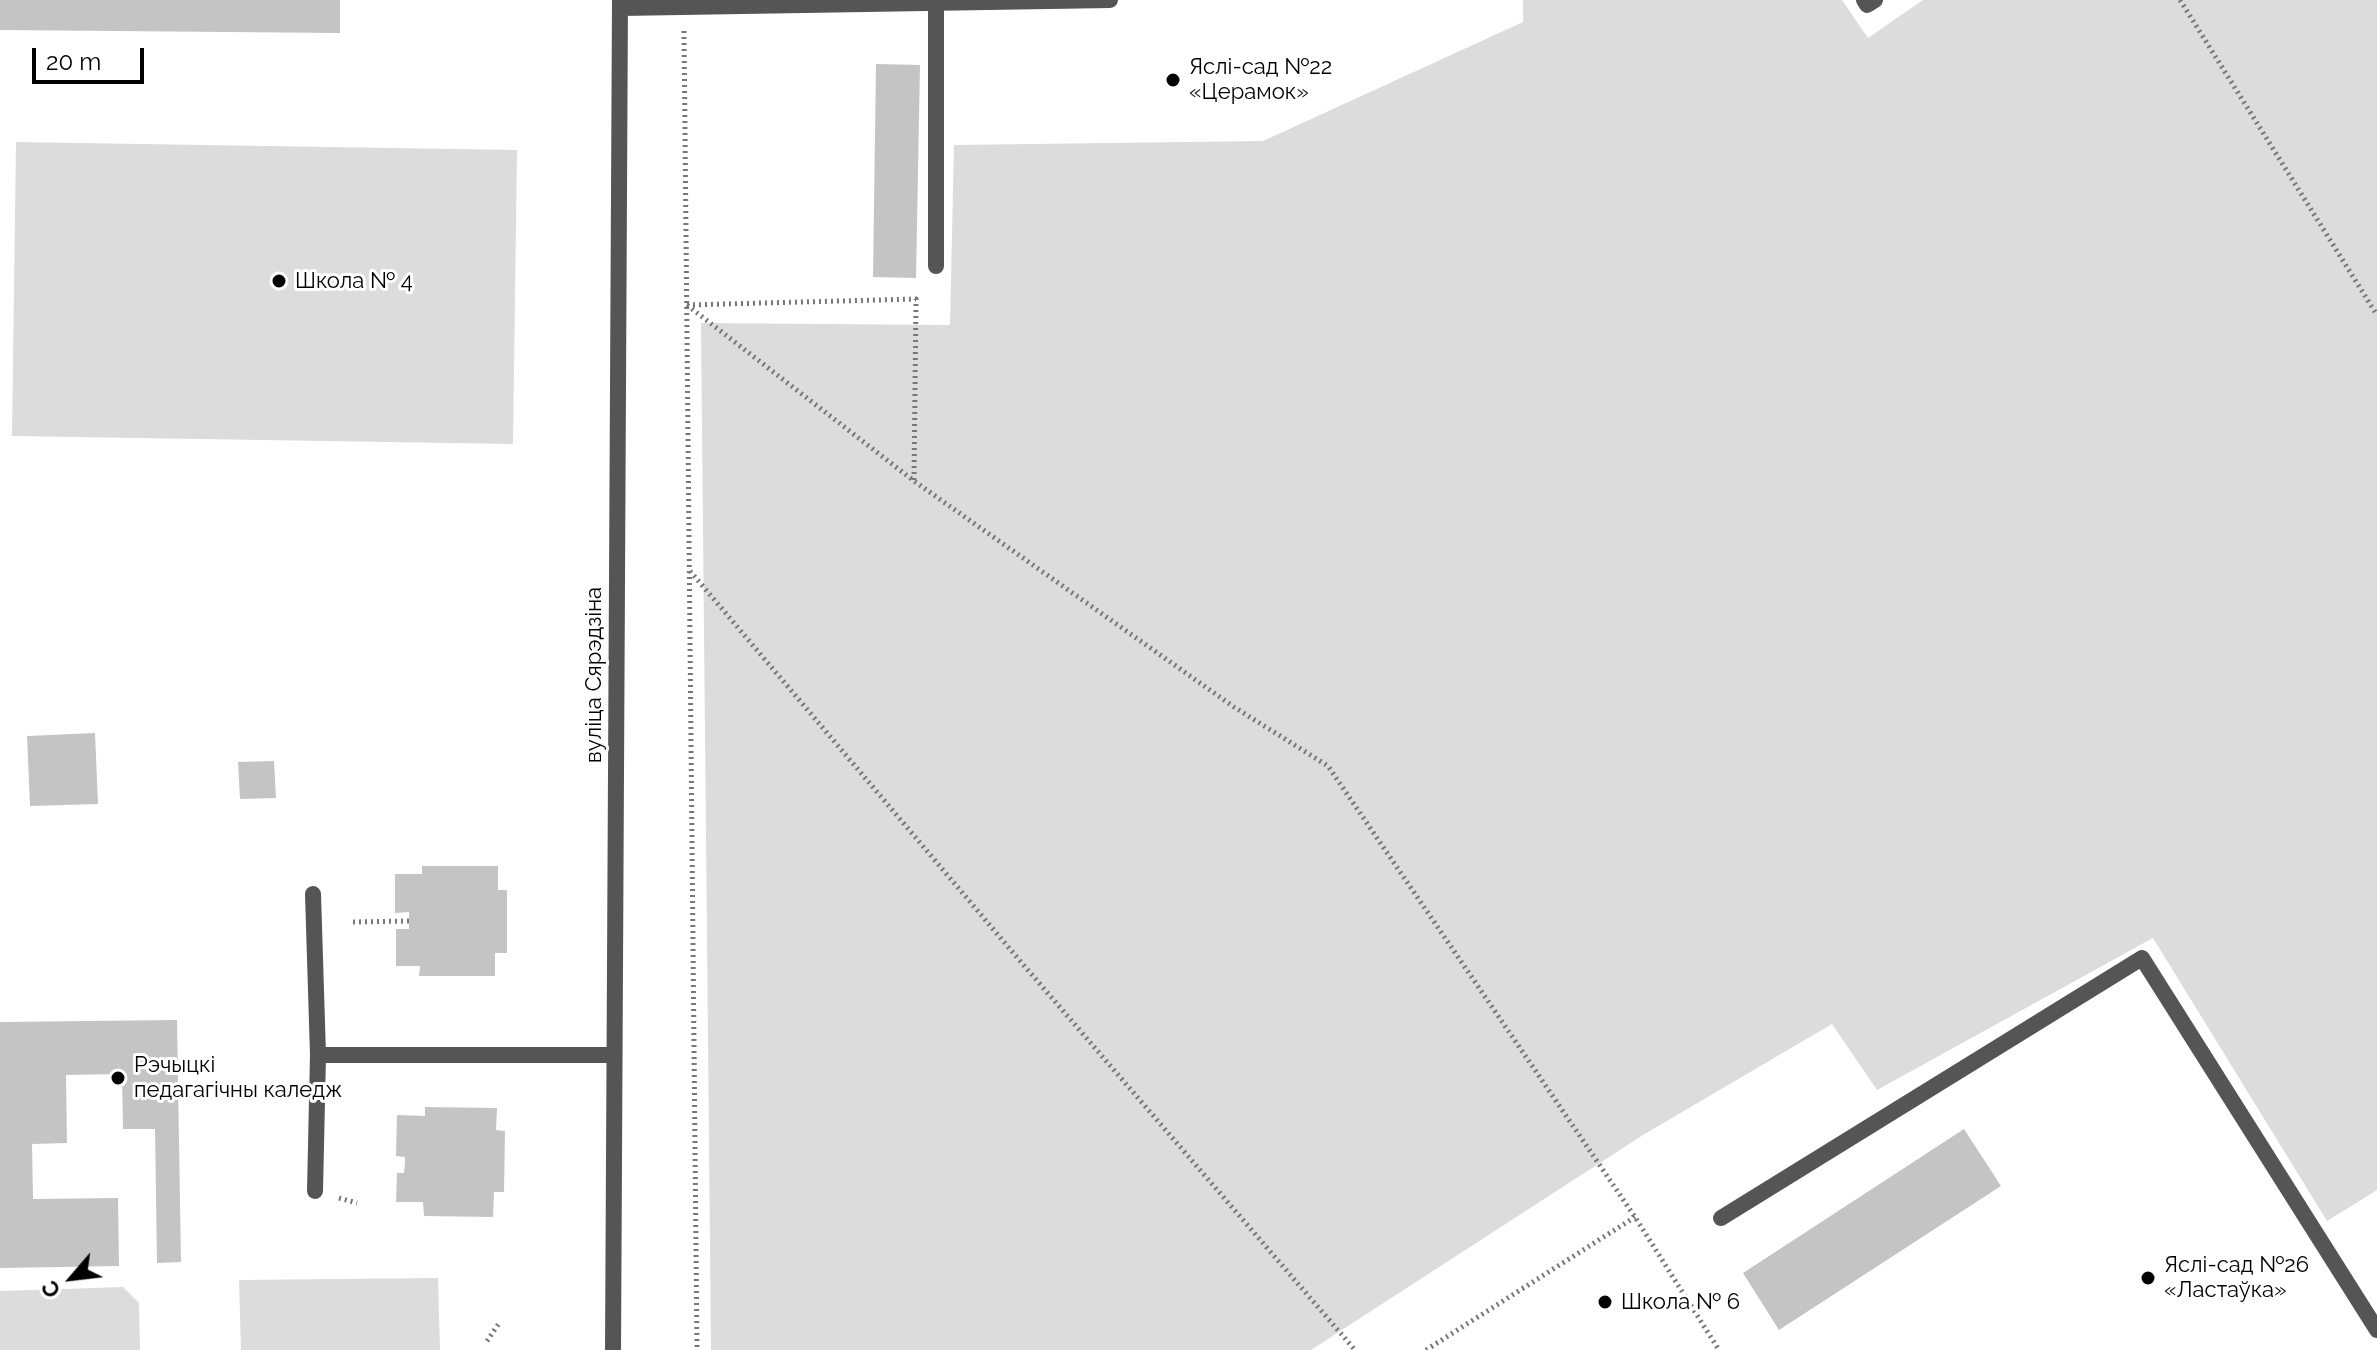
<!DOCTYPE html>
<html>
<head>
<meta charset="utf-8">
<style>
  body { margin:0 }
  #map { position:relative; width:2377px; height:1350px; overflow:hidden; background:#fff; font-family:Raleway,sans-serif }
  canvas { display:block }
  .north { position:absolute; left:32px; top:1238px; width:80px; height:80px; -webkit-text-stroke:6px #fff; paint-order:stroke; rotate:242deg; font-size:22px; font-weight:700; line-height:32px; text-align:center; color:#000 }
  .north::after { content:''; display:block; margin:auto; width:28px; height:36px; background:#000; clip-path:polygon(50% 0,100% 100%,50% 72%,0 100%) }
  .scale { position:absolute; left:32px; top:48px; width:112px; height:36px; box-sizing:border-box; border:4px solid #000; border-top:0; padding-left:10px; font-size:24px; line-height:28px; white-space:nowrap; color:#000; -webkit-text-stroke:6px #fff; paint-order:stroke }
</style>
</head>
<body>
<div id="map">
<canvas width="2377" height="1350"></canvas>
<div class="north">С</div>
<div class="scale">20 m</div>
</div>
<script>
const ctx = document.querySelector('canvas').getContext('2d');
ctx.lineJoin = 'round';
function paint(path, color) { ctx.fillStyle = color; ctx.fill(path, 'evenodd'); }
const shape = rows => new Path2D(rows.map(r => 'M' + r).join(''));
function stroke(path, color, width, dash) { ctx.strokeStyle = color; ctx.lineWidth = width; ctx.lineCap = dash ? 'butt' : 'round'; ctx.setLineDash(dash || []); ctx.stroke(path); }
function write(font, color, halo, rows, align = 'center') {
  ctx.font = font + ' Raleway,sans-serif'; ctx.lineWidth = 6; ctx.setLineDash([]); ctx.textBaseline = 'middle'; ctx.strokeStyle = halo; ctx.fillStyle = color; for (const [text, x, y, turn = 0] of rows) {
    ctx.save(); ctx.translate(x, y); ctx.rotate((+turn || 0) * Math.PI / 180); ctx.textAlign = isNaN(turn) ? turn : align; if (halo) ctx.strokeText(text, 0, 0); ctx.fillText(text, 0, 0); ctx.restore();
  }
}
const green = shape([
  [1523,0,1842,0,1868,38,1923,0,2377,0,2377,1190,2327,1221,2153,938,1877,1090,1832,1024,1643,1135,1311,1350,711,1350,701,323,950,325,954,145,1263,141,1523,22],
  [16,142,517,150,513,444,12,436],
  [438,1278,440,1350,241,1350,239,1280],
  [123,1287,139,1303,140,1350,0,1350,0,1291]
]);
const building = shape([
  [0,0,340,0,340,33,0,30],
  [876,64,920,65,916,278,873,277],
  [95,733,98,804,30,806,27,736],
  [274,761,276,798,240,799,238,762],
  [422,866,498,866,498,890,507,890,507,953,495,953,495,976,419,976,420,966,396,966,396,929,409,929,409,912,395,913,395,874,422,874],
  [177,1020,181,1262,157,1263,155,1129,123,1129,122,1074,66,1075,67,1143,32,1144,33,1199,118,1198,119,1266,0,1268,0,1022],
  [425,1107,497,1108,496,1130,505,1131,504,1192,494,1192,493,1217,424,1216,423,1202,396,1202,397,1173,404,1173,405,1164,405,1157,396,1156,397,1115,425,1116],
  [1964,1129,2001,1186,1779,1330,1743,1273]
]);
const path = shape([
  [2180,0,2377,315],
  [684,31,697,1350],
  [687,305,914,481,1234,707,1328,766,1635,1217,1719,1350],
  [687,305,916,299,914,480],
  [690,571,1021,962,1355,1350],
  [353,922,409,921],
  [339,1198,357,1203],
  [487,1341,500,1322],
  [1426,1350,1635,1217]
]);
const lane = shape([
  [1864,0,1867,5,1875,0],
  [936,2,936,266],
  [620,8,1110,0],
  [313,894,318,1055],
  [315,1191,318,1055,614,1055],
  [1721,1218,2142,958,2377,1330]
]);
const street = shape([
  [613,1350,620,0]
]);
const markers = [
  [1173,80,8,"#000"],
  [279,281,8,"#000"],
  [118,1078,8,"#000"],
  [2148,1278,8,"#000"],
  [1605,1302,8,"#000"]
];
const poiNames = [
  ["Яслі-сад №22",1189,67],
  ["«Церамок»",1189,92],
  ["Школа № 4",295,281],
  ["Рэчыцкі",134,1065],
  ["педагагічны каледж",134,1090],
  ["Яслі-сад №26",2164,1265],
  ["«Ластаўка»",2164,1290],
  ["Школа № 6",1621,1302]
];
const streetNames = [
  ["вуліца Сярэдзіна",594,675,-90]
];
paint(green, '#dcdcdc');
paint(building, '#c4c4c4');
stroke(path, '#777', 5, [2, 4]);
stroke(lane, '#555', 16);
stroke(street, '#555', 16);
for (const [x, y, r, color] of markers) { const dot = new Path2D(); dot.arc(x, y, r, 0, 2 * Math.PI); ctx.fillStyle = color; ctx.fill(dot); stroke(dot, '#fff', 3); }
write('22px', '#000', '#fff', poiNames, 'left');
write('22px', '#000', '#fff', streetNames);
</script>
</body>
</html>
